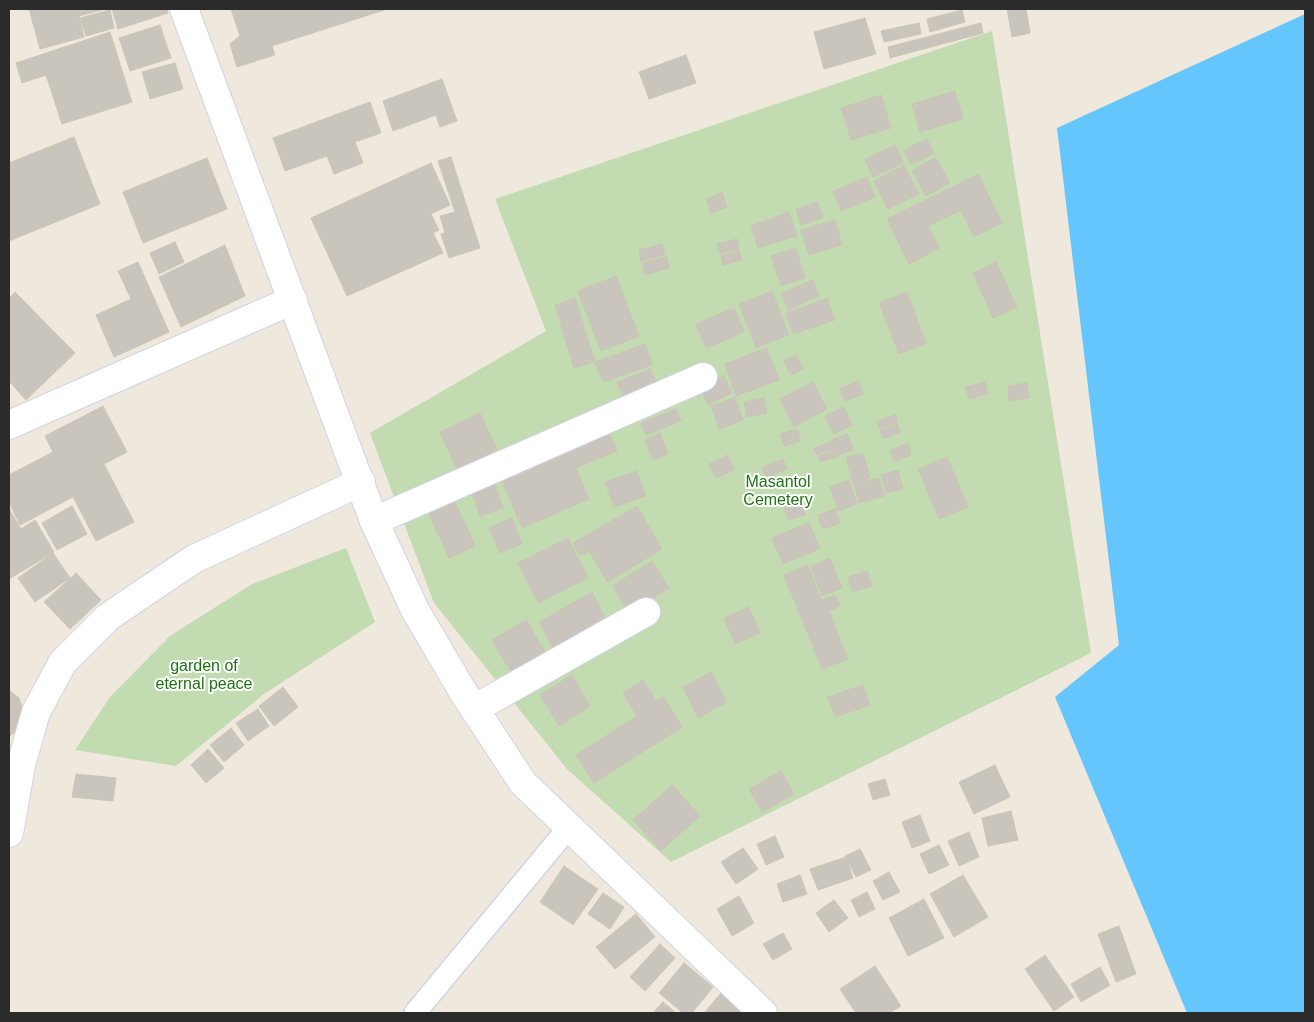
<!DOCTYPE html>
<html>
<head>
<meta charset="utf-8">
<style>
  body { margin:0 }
  #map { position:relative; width:1314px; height:1022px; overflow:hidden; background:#efe8dc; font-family:Helvetica,sans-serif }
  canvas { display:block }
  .frame { position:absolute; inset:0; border:10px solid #2b2b2b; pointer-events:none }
</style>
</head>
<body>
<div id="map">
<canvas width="1314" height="1022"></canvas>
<div class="frame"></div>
</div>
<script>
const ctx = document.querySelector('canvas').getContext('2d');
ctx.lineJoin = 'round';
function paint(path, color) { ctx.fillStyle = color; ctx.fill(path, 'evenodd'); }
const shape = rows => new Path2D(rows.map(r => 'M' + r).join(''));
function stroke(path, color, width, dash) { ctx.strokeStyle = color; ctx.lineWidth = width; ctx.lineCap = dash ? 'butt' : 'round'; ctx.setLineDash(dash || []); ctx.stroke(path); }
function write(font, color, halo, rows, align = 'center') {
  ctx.font = font + ' Helvetica,sans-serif'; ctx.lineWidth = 4; ctx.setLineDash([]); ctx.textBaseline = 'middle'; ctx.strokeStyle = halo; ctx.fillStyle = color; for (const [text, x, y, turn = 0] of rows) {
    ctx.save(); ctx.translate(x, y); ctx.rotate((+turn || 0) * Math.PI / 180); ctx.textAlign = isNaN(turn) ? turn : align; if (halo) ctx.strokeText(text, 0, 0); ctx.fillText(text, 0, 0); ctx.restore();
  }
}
const cemetery = shape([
  [992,31,1091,653,671,862,567,769,434,603,370,433,546,331,495,199],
  [346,548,375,622,264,694,176,766,75,750,110,697,170,636,252,584]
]);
const water = shape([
  [1305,14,1305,1013,1187,1013,1055,697,1119,645,1057,128]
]);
const building = shape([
  [29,9,105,9,79,16,84,37,40,49,29,9],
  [112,9,167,9,168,13,118,29,112,9],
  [231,9,384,9,384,10,272,46,275,55,237,67,230,44,240,36,231,9],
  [1007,9,1026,9,1030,33,1012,37,1007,9],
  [110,10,114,28,86,36,80,18,110,10],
  [962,10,965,22,930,32,927,19,962,10],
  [865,18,876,54,824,69,814,32,865,18],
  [919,23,921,34,884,42,881,31,919,23],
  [981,23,983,33,890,58,888,47,981,23],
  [160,25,171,58,130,71,119,38,160,25],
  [110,32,132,102,62,124,46,75,22,83,16,63,110,32],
  [686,55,696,83,649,99,639,72,686,55],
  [175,63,183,89,150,99,142,72,175,63],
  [442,79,457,121,440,127,436,115,393,131,383,101,442,79],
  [955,91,963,119,920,132,912,104,955,91],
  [881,95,891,128,851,140,841,108,881,95],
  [370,102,381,133,355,142,363,163,334,174,327,156,285,171,273,138,370,102],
  [74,137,100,204,9,241,9,163,74,137],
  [927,139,934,154,911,164,904,150,927,139],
  [895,145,903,163,873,177,865,159,895,145],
  [451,157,480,248,449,258,441,234,445,233,440,216,455,212,438,161,451,157],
  [935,157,950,183,926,196,912,171,935,157],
  [207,158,227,209,143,243,123,192,207,158],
  [431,163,450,205,431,214,439,230,433,233,443,253,347,296,311,218,431,163],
  [904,165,919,194,888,209,874,181,904,165],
  [978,174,1002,223,974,237,961,210,928,226,939,248,909,264,887,219,978,174],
  [867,177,875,197,841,211,833,191,867,177],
  [722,193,727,207,711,213,706,199,722,193],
  [818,202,823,218,801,225,796,209,818,202],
  [789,212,797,236,758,248,751,226,789,212],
  [835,220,842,245,809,255,801,230,835,220],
  [737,239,739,248,720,254,717,244,737,239],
  [175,242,184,262,159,274,150,253,175,242],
  [662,244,665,255,641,261,639,250,662,244],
  [225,245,245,296,181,327,159,277,225,245],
  [796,248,805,278,781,286,771,256,796,248],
  [739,250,742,260,723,265,721,256,739,250],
  [666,257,669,268,645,275,642,263,666,257],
  [138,262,169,332,114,357,96,315,131,299,118,271,138,262],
  [996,262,1017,307,993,318,973,273,996,262],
  [616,276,639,336,601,351,578,291,616,276],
  [813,280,819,296,788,310,781,293,813,280],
  [772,291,789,335,756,348,739,304,772,291],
  [15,292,75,353,26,400,9,381,9,299,15,292],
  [907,292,926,343,899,354,879,303,907,292],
  [575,298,595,362,574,368,555,305,575,298],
  [827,298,835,320,793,334,786,313,827,298],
  [734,308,744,332,706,348,696,324,734,308],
  [645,344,652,365,603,382,595,362,645,344],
  [767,348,779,380,736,396,725,364,767,348],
  [796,355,803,369,791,375,784,361,796,355],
  [650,369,661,393,627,407,617,382,650,369],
  [724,376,732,393,708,405,700,388,724,376],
  [858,381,863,394,845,401,840,389,858,381],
  [813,382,827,409,794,427,780,399,813,382],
  [985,382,988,394,969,399,966,387,985,382],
  [1027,383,1029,398,1009,401,1008,386,1027,383],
  [735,397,743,420,719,429,711,406,735,397],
  [764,398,767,413,747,417,744,402,764,398],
  [103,406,127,452,104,464,134,522,96,541,73,497,20,525,9,502,9,475,53,452,45,436,103,406],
  [844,407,852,425,834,434,825,416,844,407],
  [676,409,681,421,646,435,641,423,676,409],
  [480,413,497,450,457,469,440,432,480,413],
  [895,415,898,422,879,428,877,421,895,415],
  [897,424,900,432,883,439,880,430,897,424],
  [607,428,617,451,576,468,589,499,522,528,499,474,607,428],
  [797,429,801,441,784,446,780,434,797,429],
  [660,433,668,454,653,460,645,440,660,433],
  [847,434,853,450,837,455,831,440,847,434],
  [832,442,834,449,816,454,814,448,832,442],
  [908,443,911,455,894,461,890,450,908,443],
  [835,450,837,457,820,462,818,456,835,450],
  [863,453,870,478,853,483,846,457,863,453],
  [728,455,734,470,716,478,709,464,728,455],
  [947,457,968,507,939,519,918,469,947,457],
  [783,459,787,469,766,478,762,467,783,459],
  [898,470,903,489,886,493,881,475,898,470],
  [637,471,646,496,614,507,605,482,637,471],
  [491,472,503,508,480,516,468,480,491,472],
  [879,478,884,496,859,503,854,484,879,478],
  [849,480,857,504,838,511,830,487,849,480],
  [454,499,475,546,449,558,428,511,454,499],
  [801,501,805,515,788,520,784,507,801,501],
  [72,506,87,534,57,550,42,523,72,506],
  [637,506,662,549,607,582,589,551,580,556,573,543,637,506],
  [9,509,21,529,35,520,54,552,9,579,9,509],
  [835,509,840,523,823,529,818,515,835,509],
  [512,518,522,544,500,553,489,528,512,518],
  [809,523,820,549,783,564,772,538,809,523],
  [568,538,588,578,538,603,518,563,568,538],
  [53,553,70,578,35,602,18,578,53,553],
  [830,558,842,588,822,596,811,566,830,558],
  [652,561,669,588,629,613,612,586,652,561],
  [808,565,821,600,835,595,840,606,829,611,848,659,822,669,784,575,808,565],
  [867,571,872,586,852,592,848,577,867,571],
  [76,573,101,600,70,629,44,602,76,573],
  [592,592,608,623,555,652,539,622,592,592],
  [749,607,760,633,735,644,724,618,749,607],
  [526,620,550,660,516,680,492,640,526,620],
  [711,672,727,702,698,718,683,687,711,672],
  [572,675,590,706,559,726,540,695,572,675],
  [643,680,656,701,663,696,682,727,594,783,576,755,637,716,623,693,643,680],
  [863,685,870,705,835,717,828,697,863,685],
  [283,687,298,707,274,726,259,706,283,687],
  [9,690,19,698,24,713,18,729,9,737,9,690],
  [258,709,269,726,248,741,236,723,258,709],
  [231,728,244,745,224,762,210,745,231,728],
  [208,749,224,768,206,783,191,765,208,749],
  [995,765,1010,797,974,814,959,782,995,765],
  [781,771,794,794,762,812,749,789,781,771],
  [76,774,116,778,113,801,72,797,76,774],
  [885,779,890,795,873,800,868,784,885,779],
  [672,785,700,816,661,851,633,820,672,785],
  [1011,811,1018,840,988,846,982,818,1011,811],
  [920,815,930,841,912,848,902,822,920,815],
  [969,832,979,857,959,866,948,841,969,832],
  [775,836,784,857,766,865,757,844,775,836],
  [939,845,949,865,929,874,920,854,939,845],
  [743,848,758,869,736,884,721,862,743,848],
  [860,849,871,870,856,877,845,856,860,849],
  [846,857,853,878,818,890,810,869,846,857],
  [564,866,598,889,573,925,540,902,564,866],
  [889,872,900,892,883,900,873,881,889,872],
  [800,875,807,894,783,902,777,884,800,875],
  [963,875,988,917,954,937,930,894,963,875],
  [867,892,875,909,859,917,851,900,867,892],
  [603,893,624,907,610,929,588,914,603,893],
  [739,896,754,923,732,936,717,909,739,896],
  [924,899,944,938,908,956,889,918,924,899],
  [834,900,848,918,829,932,816,913,834,900],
  [636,914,655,937,615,969,596,947,636,914],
  [1119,926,1136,974,1116,982,1098,934,1119,926],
  [783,933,792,949,773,960,763,944,783,933],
  [660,944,675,958,645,991,630,977,660,944],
  [1045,955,1074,997,1054,1011,1025,969,1045,955],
  [684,963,713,987,692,1013,683,1013,659,993,684,963],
  [875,966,901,1006,889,1013,856,1013,840,989,875,966],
  [1100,967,1110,985,1081,1002,1071,984,1100,967],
  [722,992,746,1013,704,1013,722,992],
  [663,1002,676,1013,653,1013,663,1002]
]);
const lane = shape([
  [415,1013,569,827]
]);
const street = shape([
  [9,425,293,300],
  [374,521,703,377],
  [474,709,646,612],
  [9,833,21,765,36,712,63,662,108,617,194,559,361,482]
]);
const secondary = shape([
  [184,9,374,521,415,610,462,690,523,783,763,1013]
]);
const parkNames = [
  ["Masantol",778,483],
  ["Cemetery",778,501],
  ["garden of",204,667],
  ["eternal peace",204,685]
];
paint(cemetery, '#c2dbb1');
paint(water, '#64c6fc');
paint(building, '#cac5bc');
stroke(building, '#cbc5b5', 1);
stroke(lane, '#d1d3e6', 24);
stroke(street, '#d1d3e6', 30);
stroke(secondary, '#d1d3e6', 30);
stroke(lane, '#fff', 21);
stroke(street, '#fff', 28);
stroke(secondary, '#fff', 28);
write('16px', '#1e7212', '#fff', parkNames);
</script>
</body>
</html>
